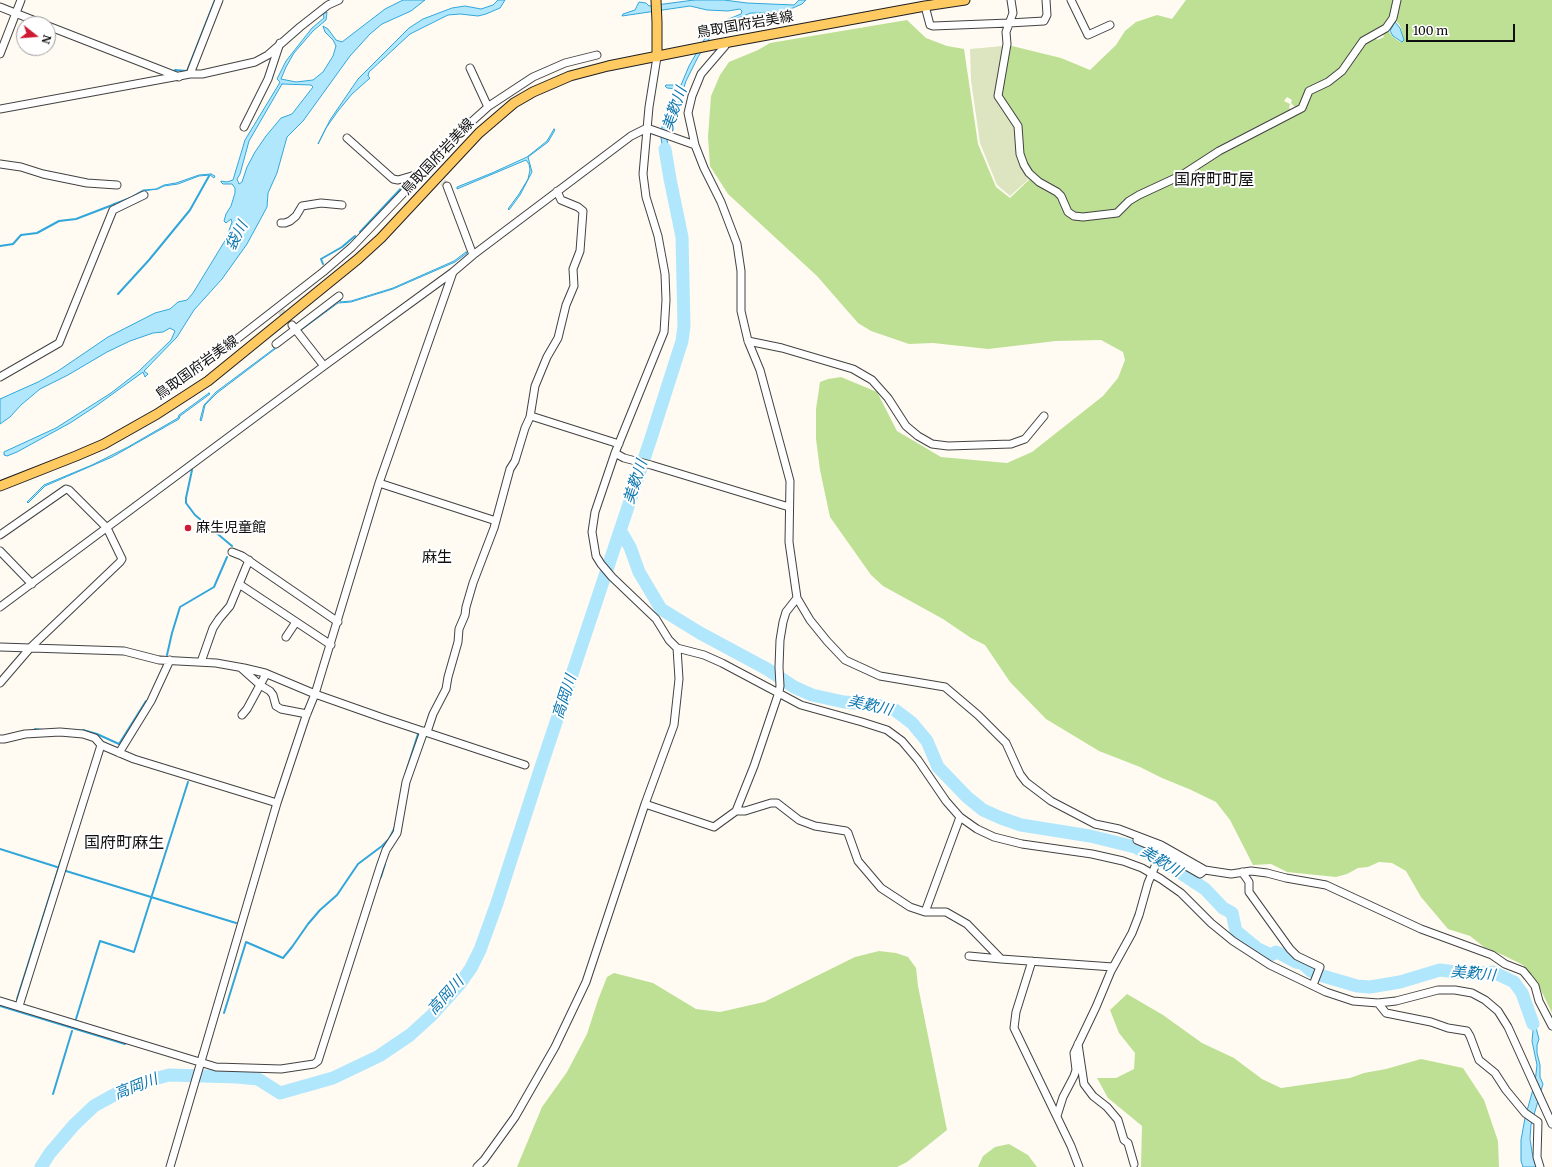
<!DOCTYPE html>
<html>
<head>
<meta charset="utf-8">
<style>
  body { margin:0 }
  #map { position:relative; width:1552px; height:1167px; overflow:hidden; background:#fffbf2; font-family:Merriweather,serif }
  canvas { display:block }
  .north { position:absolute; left:16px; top:16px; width:40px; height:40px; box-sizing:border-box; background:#fff; border:1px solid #9f9f9f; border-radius:50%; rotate:107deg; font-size:11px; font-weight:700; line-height:16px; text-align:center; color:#0f0f0f }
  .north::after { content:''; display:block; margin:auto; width:14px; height:18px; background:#ce1932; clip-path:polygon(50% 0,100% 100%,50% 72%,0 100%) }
  .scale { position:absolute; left:1406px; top:24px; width:109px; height:18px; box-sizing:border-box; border:2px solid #0f0f0f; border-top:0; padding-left:5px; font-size:12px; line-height:14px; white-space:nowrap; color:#0f0f0f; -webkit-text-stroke:3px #fff; paint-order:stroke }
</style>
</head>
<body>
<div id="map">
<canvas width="1552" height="1167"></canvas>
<div class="north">N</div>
<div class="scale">100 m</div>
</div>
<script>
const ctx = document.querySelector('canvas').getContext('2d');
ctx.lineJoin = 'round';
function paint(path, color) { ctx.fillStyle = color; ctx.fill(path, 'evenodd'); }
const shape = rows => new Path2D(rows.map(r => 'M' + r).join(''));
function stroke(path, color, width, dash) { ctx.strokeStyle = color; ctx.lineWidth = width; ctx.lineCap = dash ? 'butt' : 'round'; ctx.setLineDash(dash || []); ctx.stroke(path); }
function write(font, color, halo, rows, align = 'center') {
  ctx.font = font + ' Merriweather,"Noto Sans JP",serif'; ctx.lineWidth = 4; ctx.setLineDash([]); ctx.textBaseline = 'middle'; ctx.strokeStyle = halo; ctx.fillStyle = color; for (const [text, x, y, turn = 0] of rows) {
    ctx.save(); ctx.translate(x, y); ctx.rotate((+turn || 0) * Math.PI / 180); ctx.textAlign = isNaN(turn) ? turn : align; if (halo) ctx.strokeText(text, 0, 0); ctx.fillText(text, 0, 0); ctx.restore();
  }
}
const forest = shape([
  [1186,0,1396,0,1392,16,1386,25,1368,36,1344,66,1305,97,1297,109,1291,103,1292,100,1287,97,1284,101,1290,104,1289,108,1292,111,1118,210,1093,215,1072,213,1042,181,1031,172,1025,161,1000,95,1008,45,1061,58,1090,70,1116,45,1125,31,1136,22,1157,15,1172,19],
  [1398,0,1552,0,1552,1013,1539,986,1523,965,1505,956,1484,947,1470,936,1448,929,1421,897,1406,871,1392,863,1379,862,1368,867,1358,868,1347,874,1336,877,1287,872,1271,864,1253,865,1230,820,1216,802,1189,789,1162,778,1140,767,1099,751,1046,719,1010,682,985,645,971,638,943,619,883,586,871,575,830,517,820,470,816,439,816,409,820,382,828,379,841,377,877,392,897,431,941,457,1007,463,1032,452,1103,396,1118,378,1125,360,1123,352,1101,340,1056,341,988,349,933,343,909,344,871,331,858,323,817,276,728,194,710,166,708,137,711,96,720,75,729,62,758,50,770,43,907,20,926,38,947,46,964,49,978,144,996,187,1010,198,1032,177,1058,196,1068,213,1106,216,1295,113,1308,95,1329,82,1361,45,1374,35,1377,40,1384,37,1382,32,1386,28,1393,37,1400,42,1402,42,1404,40,1401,28,1399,24,1395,21],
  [879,951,896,953,908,957,916,968,918,986,947,1130,907,1162,897,1167,517,1167,542,1107,567,1072,587,1034,598,1000,607,977,614,973,653,983,696,1009,720,1012,764,1002,855,957],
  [1127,994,1163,1015,1202,1043,1234,1058,1262,1079,1281,1088,1350,1078,1364,1073,1386,1069,1421,1059,1463,1068,1484,1100,1498,1141,1499,1167,1141,1167,1142,1126,1108,1098,1097,1078,1116,1078,1134,1069,1135,1053,1119,1033,1110,1010],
  [1009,1144,1028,1155,1037,1167,978,1167,983,1156,995,1147]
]);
const cemetery = shape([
  [1003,46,995,97,1015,124,1016,137,1031,177,1010,196,997,185,980,143,971,80,970,49]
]);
const water = shape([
  [403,0,425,0,411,11,382,24,370,34,350,56,303,121,287,137,277,173,268,193,267,207,247,244,222,279,194,310,177,337,144,371,148,374,145,377,143,372,96,406,70,423,17,452,7,456,4,455,4,452,6,451,56,428,111,393,138,372,171,340,175,331,170,328,163,332,153,333,130,341,107,352,68,375,40,389,21,405,10,417,0,424,0,399,38,382,58,371,108,337,155,313,170,309,178,302,187,300,193,293,226,239,232,222,231,219,226,223,224,221,226,214,231,206,235,193,235,188,232,184,223,184,221,182,221,181,227,182,233,180,245,140,279,84,280,82,277,79,286,61,312,28,324,18,323,14,327,12,326,20,313,31,294,53,286,67,281,79,296,82,313,80,323,72,333,56,336,46,333,40,325,32,323,26,328,29,336,40,342,42,385,9,403,0],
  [282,84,311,85,313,87,292,114,281,118,266,136,255,152,247,167,242,182,239,184,237,179,240,174,249,141,282,84],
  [498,0,505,0,500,8,486,14,478,16,460,14,448,15,410,34,369,72,368,76,370,78,352,94,338,111,326,128,318,144,330,120,358,79,409,28,423,19,452,8,465,6,481,9,493,5,498,0],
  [694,0,724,0,747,3,794,5,799,0,806,0,802,4,786,11,779,20,774,19,764,13,751,13,725,23,714,31,698,57,686,81,667,139,670,165,666,166,661,138,662,127,664,120,676,101,678,90,677,89,667,88,665,86,666,85,681,85,689,66,708,33,719,23,741,14,742,11,740,9,728,11,707,10,690,6,622,16,623,14,635,10,639,2,646,3,649,6,694,0],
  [1395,22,1400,28,1404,40,1402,42,1393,36,1390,31,1395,22],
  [554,129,555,130,548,142,528,157,532,172,520,195,509,210,508,209,519,194,528,179,530,170,529,164,526,160,457,189,457,187,492,173,527,157,547,141,554,129],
  [211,174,215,176,214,178,210,175,199,176,178,184,164,186,158,189,143,191,130,199,113,204,131,197,143,190,156,189,164,185,176,183,199,175,211,174],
  [466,252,467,253,455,262,393,289,351,302,338,303,300,331,299,329,341,299,340,302,351,301,393,288,454,261,466,252],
  [283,342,283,343,217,393,205,405,202,418,201,421,200,420,204,405,216,392,283,342],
  [209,393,210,394,180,416,179,419,112,457,45,486,28,503,27,502,44,485,92,465,128,447,178,418,179,415,209,393],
  [1530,1005,1539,1039,1537,1045,1537,1053,1540,1065,1540,1077,1543,1084,1531,1125,1530,1139,1532,1152,1536,1167,1523,1167,1521,1161,1521,1140,1525,1118,1535,1082,1537,1065,1532,1041,1533,1031,1525,1007,1530,1005]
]);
const stream = shape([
  [175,70,187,71,215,0],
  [360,232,407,182],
  [0,246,13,244,21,235,37,233,59,221,76,219,115,204],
  [323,264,321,259,342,247,355,236],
  [118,294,149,260,190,210,209,176],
  [192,470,186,498,186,503,195,515,232,546],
  [167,655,172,633,180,607,214,587,227,557],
  [35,729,43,730],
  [83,730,97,734,119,744,146,701],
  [405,775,418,734],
  [0,849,57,867],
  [66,871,236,923],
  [381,877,385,864],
  [17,999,61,860],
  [0,1006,125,1044],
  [224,1013,246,942,283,958,292,947,308,924,320,910,337,895,358,864,382,846,389,839,395,827],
  [76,1019,100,941,134,952,188,782],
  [53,1094,72,1031]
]);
const river = shape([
  [620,530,630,547,639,572,661,609,700,633,767,669,794,687,812,695,844,702,877,705,895,710,912,723,927,741,938,767,967,797,983,810,1001,818,1021,825,1090,836,1135,847,1164,862,1205,889,1223,908,1232,913,1236,931,1258,949,1271,955,1276,952,1281,954,1296,962,1302,963,1311,971,1323,976,1357,986,1370,987,1400,982,1440,970,1472,974,1493,972,1514,982,1522,993,1533,1024],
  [41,1167,50,1153,74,1125,94,1106,121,1091,147,1081,169,1075,236,1077,258,1079,280,1093,333,1078,379,1056,410,1035,432,1015,459,985,471,968,480,950,497,903,541,767,652,435,682,341,684,326,682,237,670,179,665,149]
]);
const minorTunnel = shape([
  [427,168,447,186],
  [281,311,292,325]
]);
const minor = shape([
  [1011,0,1013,13,1006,32,1007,44,998,96,1018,126,1020,154,1024,165,1029,173,1039,182,1057,192,1061,196,1068,212,1074,216,1083,217,1117,213,1129,201,1139,195,1182,175,1219,151,1302,108,1309,91,1328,82,1342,71,1363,41,1386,28,1393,18,1397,0],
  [1071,0,1088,35,1110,25],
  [925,6,930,25,933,26,1009,23,1044,21,1047,15,1046,0],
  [0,7,43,24],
  [48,26,179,77],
  [726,43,725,46,701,74,692,96,688,113,695,145,704,168,721,202,737,244,741,271,741,311,748,341,760,370,790,481,789,542,797,598,810,620,827,641,845,660,880,676,945,687,978,715,1006,743,1020,774,1026,782,1051,801,1095,824,1119,829,1161,845,1205,870,1231,874,1251,871,1267,873,1286,878,1326,885,1421,929,1492,955,1505,964,1523,971,1528,977,1535,986,1539,1001,1552,1026],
  [0,54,21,0],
  [470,68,488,107],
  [190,74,219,0],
  [0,109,190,74,202,74,255,62,268,55,300,27,328,5,339,0],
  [244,127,268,79,280,43],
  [347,138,393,179,398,180,422,173],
  [0,164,21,167,43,174,87,183,117,185],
  [447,186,473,255],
  [281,223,285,223,290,221,296,216,302,206,321,203,342,205],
  [292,325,324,366],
  [237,339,323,272,352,247,433,162,459,133,489,106,533,77,565,63,597,55],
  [748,341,782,348,853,369,872,380,888,398,906,426,918,436,932,444,948,446,1011,444,1025,439,1044,416],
  [276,344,339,296],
  [0,377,59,343,113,210,144,195],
  [531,416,619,444],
  [615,453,624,458,651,465,789,507],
  [379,483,496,521],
  [0,535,66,489,69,490,107,528,122,559,120,562,31,647,0,683],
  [0,551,32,584],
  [232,552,242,556,338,622],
  [239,584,331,645],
  [0,607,324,366,453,272,473,255,631,136,647,128,695,145],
  [286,637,296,622],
  [0,647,124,651,159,660,216,663,244,668,265,673,315,694,383,718,525,765],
  [677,648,704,655,722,663,801,705,862,722,887,730,902,741,918,760,946,801,960,817,977,829,994,837,1022,844,1092,854,1123,861,1142,868,1161,879,1181,893,1211,923,1233,941,1270,965,1326,992,1353,1001,1378,1003,1396,1001,1438,990,1455,990,1472,993,1485,1000,1498,1011,1508,1027,1552,1124],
  [201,662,213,628,219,619,230,606,249,560],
  [241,668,260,685,270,691,273,695,276,706,281,709,307,714],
  [242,715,247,709,266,674],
  [427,732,433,714,446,689,448,677,458,642,459,629,465,615,466,607,473,583,494,528,510,469,515,461,525,428,530,417,535,386,547,357,558,338,566,305,574,286,573,269,580,251,583,211,578,207,561,200,557,191],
  [0,739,4,739,25,734,60,732,83,734,95,738,101,745,134,759,277,803],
  [119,753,151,701,170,660],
  [645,804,714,827,736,811,754,766,779,692,780,686,779,667,780,640,783,622,786,612,797,598],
  [736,811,745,811,771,803,777,803,799,820,815,826,846,831,848,833,858,861,881,888,910,907,925,912,946,912,967,924,1001,959,1113,967],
  [1137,840,1151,846,1200,874,1205,870],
  [1242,872,1249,882,1249,892,1290,949,1297,956,1320,967,1313,985],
  [925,912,960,817],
  [969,956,1001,959],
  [1032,961,1016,1012,1014,1028,1071,1146,1079,1167],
  [0,1001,216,1067,281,1069,314,1064,318,1061,380,867,386,850,397,833,406,782,424,731],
  [1378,1003,1386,1013,1431,1022,1448,1028,1467,1031,1470,1036,1479,1060,1495,1073,1506,1090,1525,1113,1538,1122,1537,1157,1540,1167],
  [19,1006,101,745],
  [1078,1044,1084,1084,1093,1096,1107,1107,1118,1120,1124,1140,1128,1143,1134,1164],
  [1057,1116,1063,1097,1074,1076,1076,1070,1074,1053,1096,1007,1111,971,1132,933,1139,915,1148,883,1161,852],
  [170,1167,277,803,306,716,315,694,379,483,453,272],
  [477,1167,484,1160,515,1117,555,1047,586,982,645,804,674,725,679,679,677,648,669,640,656,619,612,577,601,564,596,556,592,532,595,512,615,453,664,332,666,300,665,274,658,236,646,197,643,174,649,107,657,57]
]);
const major = shape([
  [656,0,657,22,657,57],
  [0,486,76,456,104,444,157,414,208,381,358,259,381,238,479,133,514,103,533,92,570,76,608,66,713,45,925,6,965,0]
]);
const markers = [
  [188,528,4,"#ce1932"]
];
const streetNames = [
  ["鳥取国府岩美線",745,25,-10],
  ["鳥取国府岩美線",438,157,-47],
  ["鳥取国府岩美線",197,368,-36]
];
const poiNames = [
  ["麻生児童館",196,528]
];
const waterNames = [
  ["美歎川",675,109,-71],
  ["袋川",237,236,-62],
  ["美歎川",636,482,-72],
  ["高岡川",565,697,-72],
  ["美歎川",870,706,13],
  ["美歎川",1161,862,31],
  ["美歎川",1473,974,5],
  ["高岡川",446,996,-48],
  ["高岡川",136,1087,-21]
];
const neighbourhoodNames = [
  ["麻生",437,558]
];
const quarterNames = [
  ["国府町町屋",1214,180],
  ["国府町麻生",124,843]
];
paint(forest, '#bee094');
paint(cemetery, '#dce5bf');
paint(water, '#b1e7fc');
stroke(water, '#31a6da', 1);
stroke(stream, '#31a6da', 2);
stroke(river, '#b1e7fc', 13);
stroke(minorTunnel, '#dbd8d0', 7, [7, 3.5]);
stroke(minor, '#424242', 9);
stroke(major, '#202020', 11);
stroke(minor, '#fff', 7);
stroke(major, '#ffca62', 9);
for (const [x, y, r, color] of markers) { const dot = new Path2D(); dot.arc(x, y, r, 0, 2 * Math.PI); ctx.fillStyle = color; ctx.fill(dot); stroke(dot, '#fff', 1.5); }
write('14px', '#0f0f0f', '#fff', streetNames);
write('14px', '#0f0f0f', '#fff', poiNames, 'left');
write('italic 15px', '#0b76af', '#fff', waterNames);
write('15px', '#0f0f0f', '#fff', neighbourhoodNames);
write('16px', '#0f0f0f', '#fff', quarterNames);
</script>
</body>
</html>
